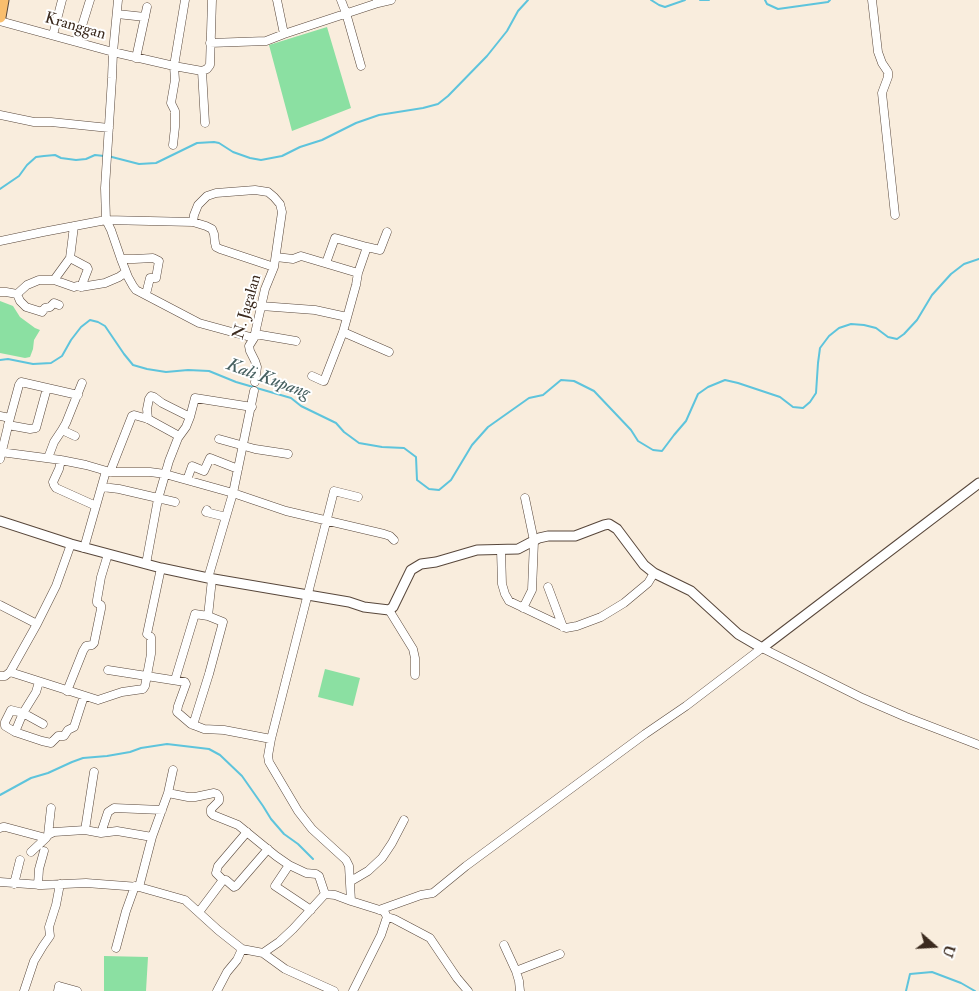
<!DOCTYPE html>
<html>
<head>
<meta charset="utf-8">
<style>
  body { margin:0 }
  #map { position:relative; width:979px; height:991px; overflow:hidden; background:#f9eddd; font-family:"IM FELL Double Pica",serif }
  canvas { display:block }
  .north { position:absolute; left:909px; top:921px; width:50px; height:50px; -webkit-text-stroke:4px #fff; paint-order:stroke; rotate:109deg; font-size:14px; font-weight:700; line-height:20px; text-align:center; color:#3b2a1e }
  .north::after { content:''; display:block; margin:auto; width:18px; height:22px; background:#3b2a1e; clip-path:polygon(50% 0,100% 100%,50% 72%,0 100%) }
</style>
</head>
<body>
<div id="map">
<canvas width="979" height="991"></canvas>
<div class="north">U</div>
</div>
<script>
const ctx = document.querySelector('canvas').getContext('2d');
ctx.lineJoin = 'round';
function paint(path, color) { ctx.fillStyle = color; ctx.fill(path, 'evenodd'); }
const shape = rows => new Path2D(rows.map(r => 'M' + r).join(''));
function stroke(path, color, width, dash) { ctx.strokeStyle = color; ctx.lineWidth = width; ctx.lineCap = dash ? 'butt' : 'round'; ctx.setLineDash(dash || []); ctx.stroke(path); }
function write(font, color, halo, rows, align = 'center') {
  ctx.font = font + ' "IM FELL Double Pica",serif'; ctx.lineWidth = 4; ctx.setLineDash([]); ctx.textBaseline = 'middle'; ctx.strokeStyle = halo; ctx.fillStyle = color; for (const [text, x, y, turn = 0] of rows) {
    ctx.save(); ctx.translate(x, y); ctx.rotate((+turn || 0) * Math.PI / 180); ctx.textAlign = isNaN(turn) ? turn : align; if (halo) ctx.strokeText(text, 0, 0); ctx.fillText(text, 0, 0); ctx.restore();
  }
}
const green = shape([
  [327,27,351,108,292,131,269,45],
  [0,301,13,306,20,317,35,328,40,330,34,340,33,349,30,357,25,358,0,353],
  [325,669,360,678,353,706,318,697],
  [104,956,148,957,146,991,104,991]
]);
const stream = shape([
  [651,0,659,5,665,7,685,0],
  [700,0,709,0],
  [765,0,767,4,778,9,828,2,830,0],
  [108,156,139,164,156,163,197,143,214,142,219,143,233,152,250,158,261,160,282,156,300,147,322,140,356,123,379,115,423,108,438,104,448,96,487,56,507,31,518,11,528,0],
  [0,189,19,176,27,165,36,157,44,156,55,155,61,158,76,160,86,159,95,155,104,156],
  [0,360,8,359,33,364,51,363,62,356,71,340,81,327,90,320,98,322,105,326,124,354,133,365,147,369,166,372,188,370,209,371,236,382,291,398,301,406,336,423,344,432,359,443,382,447,404,448,416,457,417,480,429,489,439,490,451,480,472,445,488,427,529,398,543,395,561,380,574,381,594,391,631,430,638,441,653,450,662,451,674,435,686,421,698,394,708,387,725,380,738,383,780,397,793,407,803,408,810,402,816,393,818,363,820,348,829,336,839,328,851,324,864,325,876,328,888,337,897,339,904,334,917,320,932,295,951,274,964,264,979,259],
  [0,795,31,778,48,773,72,762,83,758,107,756,130,752,141,748,167,744,209,749,220,755,242,776,263,806,271,819,284,834,298,844,313,859],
  [906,991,910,974,932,972,961,983,975,991]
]);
const minor = shape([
  [118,0,113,52,112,78,105,188,106,220,111,230,121,259,128,277,133,286,136,290,199,323,254,338],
  [277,0,284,34,378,3,377,0],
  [341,0,346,13,361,66],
  [872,0,878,52,882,63,888,72,888,77,882,93,895,215],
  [378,3,391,0],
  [117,14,145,17],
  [0,21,113,52,174,66,202,71,205,123],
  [53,35,62,0],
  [77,42,90,0],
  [210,43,266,41,284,34],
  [136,58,147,7],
  [202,71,207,69,210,65,212,0],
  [0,115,34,122,51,122,109,128],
  [173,145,175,127,175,111,171,103,175,80,174,66,185,0],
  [193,222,194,215,198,205,207,196,216,193,255,190,268,192,274,197,280,204,282,212,274,267,265,289,254,338,249,346,250,351,255,361,257,367,255,382],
  [0,241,43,232,106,220,193,222,206,226,212,229,214,234,215,243,216,247,220,249,274,267],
  [367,247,380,250,387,232],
  [276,257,293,259,301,256,358,273,356,285,343,332,324,381,323,381,312,376],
  [70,258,87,267,88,269,81,287],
  [121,259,134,259,153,258,159,261,156,278,150,278,146,294],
  [326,263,335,238,367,247,358,273],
  [54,280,70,258,74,226],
  [0,292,6,292,17,294,27,285,39,280,54,280,74,287,77,286,81,287,105,283,119,277,126,272],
  [17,294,20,301,26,307,42,312,45,308,50,307,54,303,59,305],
  [261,306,315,310,347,317],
  [343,332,389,352],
  [255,334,296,341],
  [0,416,10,418,0,459],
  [10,418,19,385,21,382,78,395],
  [148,419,147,409,149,399,151,396,154,397,162,403,190,417],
  [8,425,30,429,36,428,47,388],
  [75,436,62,430,66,423,82,383],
  [219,439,255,449,288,454],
  [0,452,61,460,86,465,110,472,150,472,165,474,233,493,286,511,384,534,390,536,394,540],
  [48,458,54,442,62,430],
  [61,460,59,469,53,482,54,485,56,488,96,506],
  [110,472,132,416,134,415,148,419,179,436],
  [187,480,192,466,204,471,210,458,238,469],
  [102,487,119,489,175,502],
  [207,510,206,512,226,517],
  [84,548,106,471],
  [501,550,502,584,505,594,509,601,566,628,577,626,601,617,624,603,648,583,654,573],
  [146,564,158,499,169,461,178,438,186,427,190,417,195,398,252,407],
  [208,578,233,493,254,391],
  [548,587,563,627],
  [0,605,37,624],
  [523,608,532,590,534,541,525,498],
  [389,610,413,649,415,658,415,675],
  [208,616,212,579],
  [108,670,185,682,186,684,178,706,177,712,191,724,204,729,224,730,271,739],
  [10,672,98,700,122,692,143,689,145,686,151,654,151,637,147,634,161,568],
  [0,676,5,676,10,672,37,624,56,586,71,544],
  [175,680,195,614,208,616,223,622,209,674,193,725],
  [39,682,36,692,23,713,15,732,42,741,51,743,58,736,64,736,68,730,74,727,84,696],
  [67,691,83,651,86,646,92,645,94,643,101,609,101,605,97,603,97,600,101,577,108,554],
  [15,732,5,726,5,722,11,710,23,713,43,724],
  [168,793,188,797,195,797,214,793,217,794,219,797,219,801,211,809,211,813,213,815,238,825,276,856,289,865,306,873,316,874,319,876,325,894],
  [0,828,3,827,5,827,46,838,48,835,54,832,85,830,101,833,117,831,152,837],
  [85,830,94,772],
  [101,833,108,812,114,808,162,810],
  [48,835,51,808],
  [31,852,46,838],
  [289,865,275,886,311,910],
  [223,880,216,873,218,866,247,832],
  [351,881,368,871,382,858,392,843,404,820],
  [0,882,42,885,86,883,139,887,185,900,218,930,242,949,263,953,279,942,293,929,325,894,335,895,351,901],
  [14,884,20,860],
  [38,885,39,869,44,851],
  [139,887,152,837,168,793,173,770],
  [379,910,421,895,433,893,466,866,645,734,686,706,762,648,862,698,906,717,979,745],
  [199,912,223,880,226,880,234,887,236,886,268,849],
  [387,917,394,919,430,938,457,978,468,991],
  [504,945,516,971,519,981,520,991],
  [116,948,126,911,135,886],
  [263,953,285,969,334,991],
  [516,971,560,954],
  [24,991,34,961,43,946,50,936,49,927,56,905,60,884],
  [58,991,59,986,77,991],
  [217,991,227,972,237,960,242,949],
  [353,991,381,935,387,917,385,913,383,911,351,901,349,866,346,860,312,829,298,811,269,762,268,756,271,739,334,491,358,497]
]);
const tertiary = shape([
  [0,521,71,544,161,568,208,578,349,602,364,607,389,610,393,607,411,570,421,564,436,562,477,550,518,549,539,538,548,536,575,536,604,525,609,524,617,529,644,565,654,573,691,591,738,634,762,648,979,483]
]);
const primary = shape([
  [0,17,3,0]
]);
const streetNames = [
  ["Kranggan",75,27,16],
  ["N. Jagalan",248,307,-74]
];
const waterNames = [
  ["Kali Kupang",268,380,20]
];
paint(green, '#8be0a2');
stroke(stream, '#5ec4dc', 2);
stroke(minor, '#58473b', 9);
stroke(tertiary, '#58473b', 11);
stroke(primary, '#58473b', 13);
stroke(minor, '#fff', 8);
stroke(tertiary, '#fff', 9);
stroke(primary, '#f9be6d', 11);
write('16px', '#3b2a1e', '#fff', streetNames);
write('italic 18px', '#476060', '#fff', waterNames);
</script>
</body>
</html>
